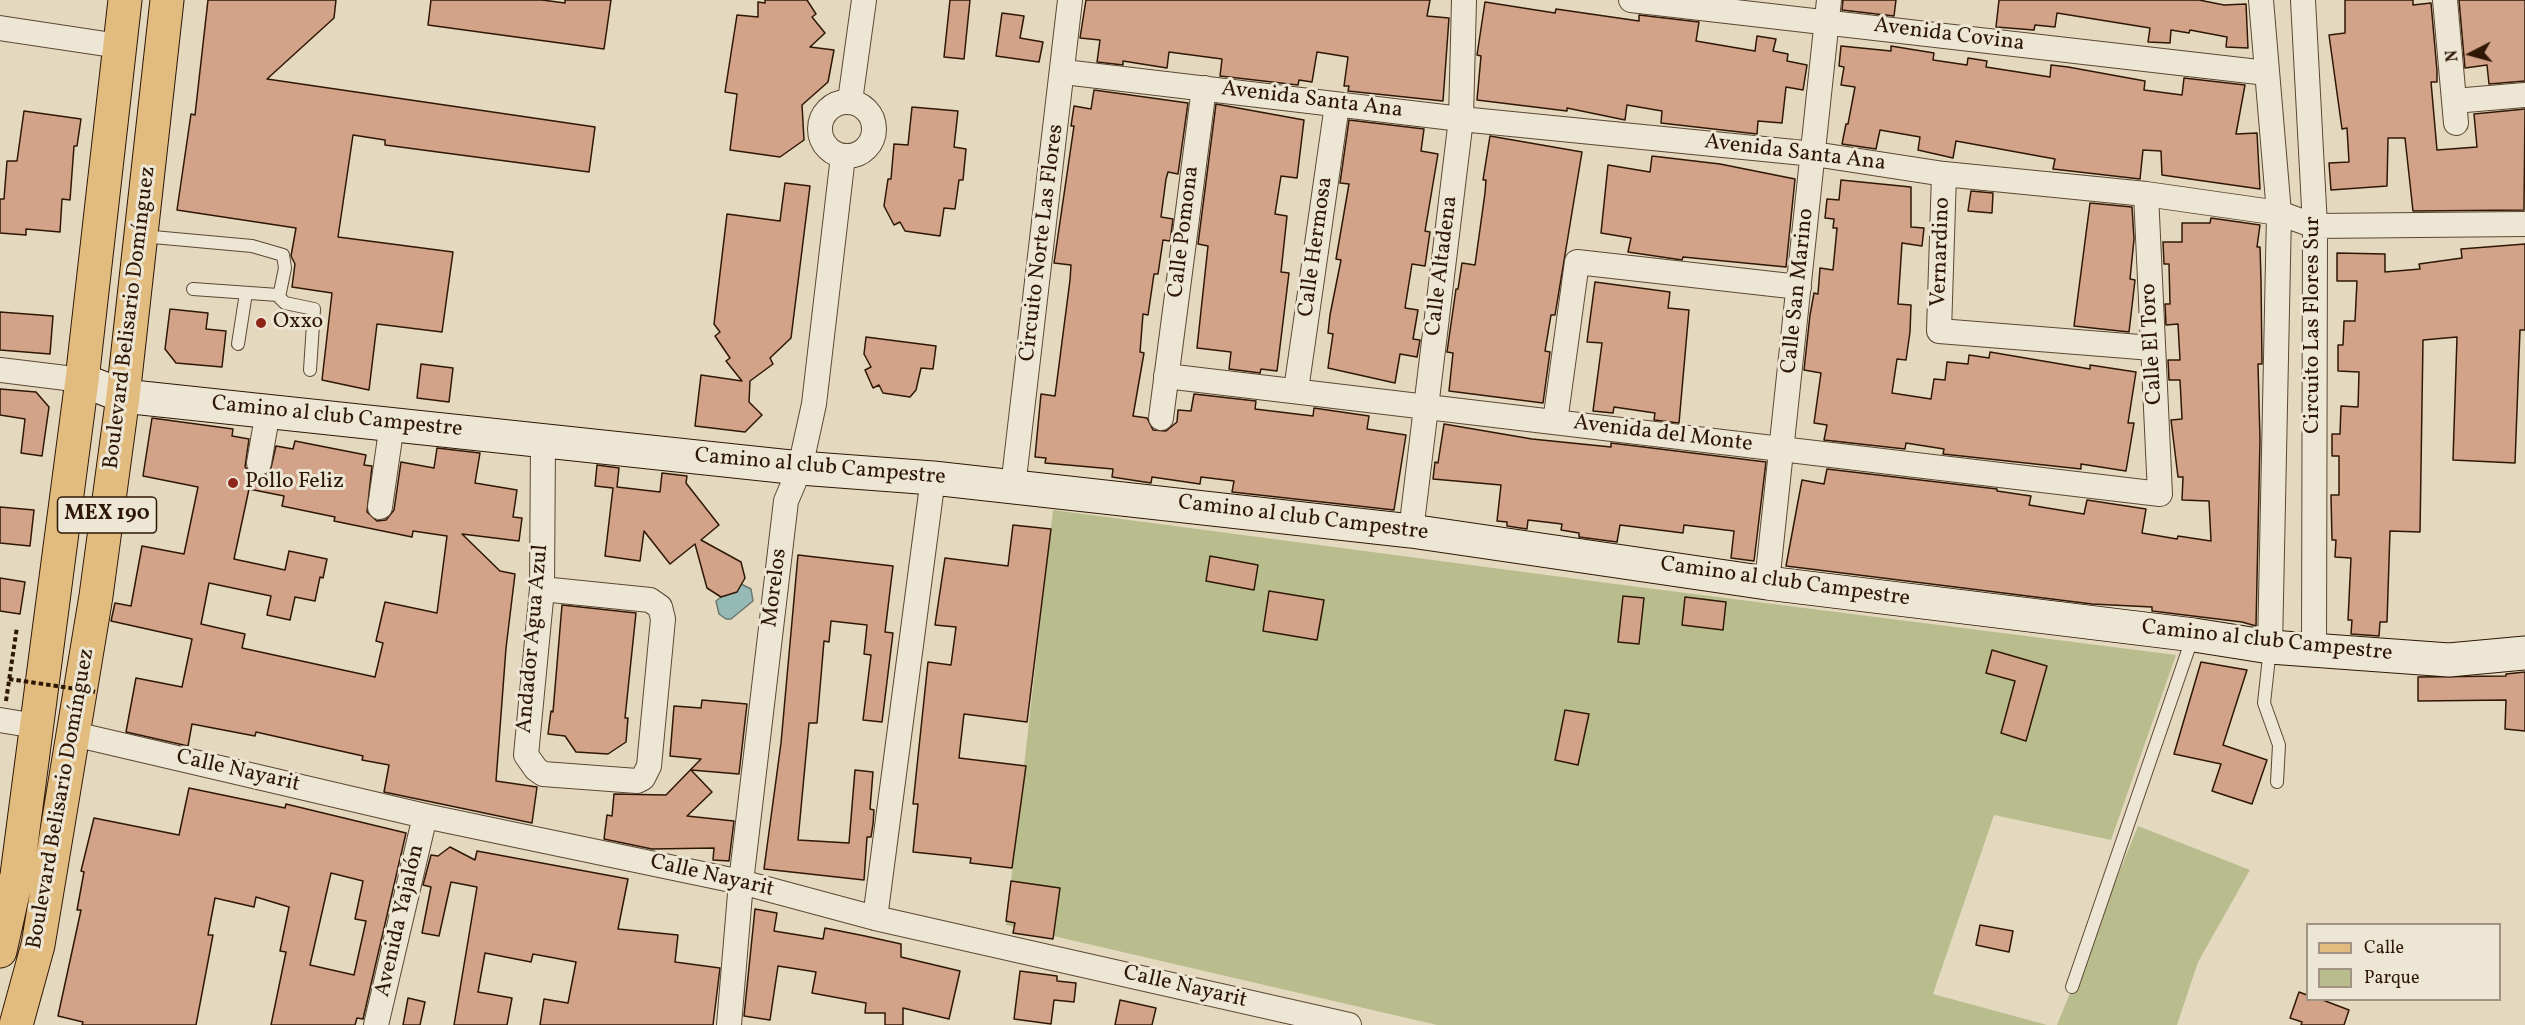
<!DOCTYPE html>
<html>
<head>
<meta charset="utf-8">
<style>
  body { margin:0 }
  #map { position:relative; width:2525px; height:1025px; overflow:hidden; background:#e4d8be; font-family:Vollkorn,serif }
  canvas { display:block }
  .legend { position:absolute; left:2306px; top:923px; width:195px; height:78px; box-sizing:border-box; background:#ede6d5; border:2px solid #a19382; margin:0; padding:8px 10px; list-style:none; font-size:18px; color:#2f1705 }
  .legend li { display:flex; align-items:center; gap:12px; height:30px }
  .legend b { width:30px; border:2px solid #a19382 }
  .north { position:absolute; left:2441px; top:24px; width:60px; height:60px; -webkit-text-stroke:4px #ede6d5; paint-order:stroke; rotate:264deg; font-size:16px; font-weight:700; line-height:24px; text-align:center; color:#2f1705 }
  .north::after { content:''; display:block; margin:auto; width:21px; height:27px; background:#2f1705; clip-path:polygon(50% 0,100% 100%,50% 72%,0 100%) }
</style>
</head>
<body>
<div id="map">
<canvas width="2525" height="1025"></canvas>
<ul class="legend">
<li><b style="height:8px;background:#e2bc7f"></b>Calle</li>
<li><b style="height:16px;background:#b9bd8e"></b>Parque</li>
</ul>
<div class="north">N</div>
</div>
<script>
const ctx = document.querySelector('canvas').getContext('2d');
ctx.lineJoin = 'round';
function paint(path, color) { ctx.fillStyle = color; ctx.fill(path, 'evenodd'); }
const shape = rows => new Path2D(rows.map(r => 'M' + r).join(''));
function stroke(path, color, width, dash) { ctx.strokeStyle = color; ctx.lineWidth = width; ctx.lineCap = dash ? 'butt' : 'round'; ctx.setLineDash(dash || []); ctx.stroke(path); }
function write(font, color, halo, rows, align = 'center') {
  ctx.font = font + ' Vollkorn,serif'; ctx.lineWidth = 6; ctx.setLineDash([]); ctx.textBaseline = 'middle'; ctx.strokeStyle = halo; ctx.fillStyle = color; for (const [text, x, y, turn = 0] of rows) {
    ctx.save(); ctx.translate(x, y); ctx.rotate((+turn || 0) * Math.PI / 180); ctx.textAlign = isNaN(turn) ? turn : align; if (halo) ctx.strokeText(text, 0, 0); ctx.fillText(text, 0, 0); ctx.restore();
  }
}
const green = shape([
  [1053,510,1615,584,2176,655,2111,840,1994,815,1933,994,2047,1025,1437,1025,1006,925],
  [2138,826,2250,870,2198,962,2177,1025,2057,1025]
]);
const water = shape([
  [739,583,751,589,753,601,731,619,726,619,719,614,716,601,739,583]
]);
const building = shape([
  [208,0,336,0,334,18,267,79,595,127,589,172,385,145,385,140,353,135,338,237,453,252,442,332,377,324,369,390,322,380,332,293,292,287,295,264,291,256,296,228,177,210,191,114,195,115,208,0],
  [431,0,542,0,565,3,565,0,611,0,604,49,428,25,431,0],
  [765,0,807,0,816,14,812,17,825,33,810,47,834,50,828,82,802,105,804,140,780,157,730,150,737,94,725,92,737,15,758,17,758,2,765,3,765,0],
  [950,0,970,0,964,59,944,57,950,0],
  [1086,0,1430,0,1427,16,1449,18,1443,101,1348,91,1349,86,1344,86,1348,57,1317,52,1312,82,1299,80,1298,85,1220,76,1222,59,1169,52,1167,68,1123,61,1123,65,1097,62,1100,40,1080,38,1086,0],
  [1843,0,1896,0,1894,16,1842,10,1843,0],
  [1999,0,2199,0,2224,5,2246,4,2248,48,2226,47,2227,37,2190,30,2189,33,2171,30,2170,43,2148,42,2150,28,2057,13,2055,27,2035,25,2034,30,1996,27,1999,0],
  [2345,0,2413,0,2413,5,2431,3,2437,71,2437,82,2431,82,2437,150,2477,147,2474,114,2525,109,2524,210,2413,211,2405,138,2388,138,2387,186,2331,190,2329,163,2349,162,2347,128,2342,129,2329,35,2345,33,2345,0],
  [2459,0,2525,0,2525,81,2489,84,2487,65,2465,68,2459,0],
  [1485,2,1555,13,1556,9,1639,21,1639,15,1699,22,1696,41,1755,51,1757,36,1776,39,1773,51,1788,54,1787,61,1807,65,1803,90,1786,87,1782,123,1758,121,1757,134,1661,123,1662,111,1627,105,1625,120,1567,108,1567,111,1477,100,1481,56,1477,55,1485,2],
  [1002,13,1024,16,1020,38,1043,42,1039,62,996,56,1002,13],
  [1841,46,1891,51,1891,46,1934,53,1933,60,1967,65,1968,58,1987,61,1986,67,2050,77,2051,65,2068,67,2145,81,2144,90,2182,95,2184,78,2245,85,2236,134,2257,133,2260,189,2162,175,2161,151,2143,150,2140,179,2053,169,2055,159,1956,141,1953,158,1918,150,1920,137,1880,130,1876,149,1842,144,1846,124,1848,124,1855,87,1841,85,1844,67,1839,66,1841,46],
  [1094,90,1188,103,1178,174,1168,172,1166,179,1161,217,1173,219,1170,241,1163,240,1158,274,1154,274,1148,315,1143,314,1140,352,1144,353,1133,416,1147,418,1153,430,1166,431,1177,422,1178,410,1191,411,1194,394,1256,401,1255,409,1313,416,1314,408,1369,416,1367,429,1406,435,1394,510,1232,492,1234,481,1201,477,1200,484,1152,477,1151,483,1112,477,1113,469,1045,463,1046,458,1035,457,1041,394,1055,396,1070,280,1071,265,1054,263,1074,126,1071,126,1074,106,1091,109,1094,90],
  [1216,104,1304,120,1297,178,1281,176,1275,214,1287,216,1281,272,1289,273,1277,371,1261,369,1260,373,1229,369,1231,352,1197,348,1208,246,1198,244,1216,104],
  [912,107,958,111,954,147,966,149,963,180,959,180,955,209,944,208,940,236,905,231,900,222,894,225,884,206,888,179,891,179,894,144,908,145,912,107],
  [24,111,81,119,77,146,74,146,70,200,62,199,60,232,26,229,26,235,0,233,0,199,4,199,7,161,17,161,24,111],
  [1349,120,1424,129,1421,151,1438,154,1425,231,1430,232,1425,266,1412,264,1405,308,1418,310,1413,339,1420,340,1417,357,1400,354,1395,383,1328,368,1333,334,1328,333,1330,315,1341,260,1336,259,1349,184,1340,183,1349,120],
  [1490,136,1582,152,1555,315,1551,315,1545,351,1550,352,1543,403,1449,391,1453,353,1447,352,1456,289,1458,289,1462,263,1475,265,1485,193,1486,180,1483,180,1490,136],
  [1652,156,1720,164,1795,179,1786,267,1683,257,1682,260,1628,252,1631,238,1601,233,1608,165,1650,172,1652,156],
  [1841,180,1911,187,1911,227,1924,228,1922,246,1902,243,1898,304,1911,305,1910,332,1906,360,1897,359,1892,393,1931,399,1934,379,1945,380,1947,362,1968,364,1969,355,1989,358,1990,352,2090,369,2090,365,2136,372,2128,423,2134,423,2126,471,2081,464,2081,469,1943,454,1944,449,1906,443,1905,449,1824,440,1827,425,1814,423,1821,373,1804,370,1810,315,1814,293,1818,294,1820,268,1833,270,1837,228,1833,228,1834,219,1825,218,1827,199,1839,200,1841,180],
  [785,183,810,186,791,338,770,358,773,364,750,381,749,402,762,415,745,432,695,426,701,375,742,381,726,361,730,358,715,336,720,332,714,324,727,214,780,221,785,183],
  [1971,191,1993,193,1992,213,1968,211,1971,191],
  [2090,203,2132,207,2134,239,2130,279,2135,280,2129,332,2074,326,2090,203],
  [2211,218,2260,225,2257,247,2260,247,2261,280,2262,364,2258,364,2260,440,2256,626,2242,622,2152,611,2152,607,2092,604,1786,566,1802,480,1824,484,1827,469,1997,489,1997,491,2031,496,2029,505,2084,514,2087,500,2146,509,2142,533,2177,539,2178,536,2211,541,2209,501,2182,500,2183,477,2178,477,2171,420,2182,419,2180,380,2169,380,2168,360,2180,360,2178,324,2166,325,2165,304,2170,304,2169,264,2164,264,2163,242,2182,242,2182,223,2210,223,2211,218],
  [2525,244,2525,330,2520,330,2515,463,2453,460,2457,337,2423,340,2420,532,2390,531,2387,622,2380,622,2379,636,2351,634,2352,620,2348,620,2351,558,2335,557,2336,540,2332,540,2331,495,2339,495,2339,456,2332,456,2332,434,2340,434,2341,406,2358,407,2359,372,2338,371,2338,345,2343,345,2344,321,2355,321,2357,281,2337,281,2337,253,2385,254,2385,272,2420,269,2419,264,2462,258,2461,249,2525,244],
  [1595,282,1670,292,1668,308,1689,310,1679,423,1654,420,1655,413,1614,407,1613,413,1593,411,1602,343,1587,342,1595,282],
  [170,309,208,313,206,329,226,331,222,367,176,363,165,349,170,309],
  [0,312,53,316,50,354,0,350,0,312],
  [866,337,936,346,933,369,921,368,916,390,910,397,883,393,879,385,873,388,865,370,871,367,864,354,866,337],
  [421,364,453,368,449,402,417,398,421,364],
  [0,389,36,392,49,407,42,456,21,453,25,419,0,415,0,389],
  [152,418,233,429,232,436,249,439,245,467,256,477,263,477,270,472,276,446,293,449,295,441,366,455,364,465,372,466,367,512,377,521,386,520,394,510,401,462,434,468,437,448,480,453,475,483,517,490,513,517,522,518,519,541,462,534,500,571,515,574,506,648,496,781,537,787,532,823,384,792,389,765,362,760,363,756,256,732,255,736,192,724,188,746,126,732,136,678,182,687,192,639,111,621,115,603,131,606,142,546,184,554,193,511,198,487,143,476,152,418],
  [249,489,284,496,282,506,335,517,334,521,412,537,413,531,447,536,437,613,385,602,376,641,383,643,375,677,242,648,245,634,201,624,209,583,271,596,267,615,290,620,295,597,315,601,320,577,323,578,327,559,289,551,285,570,234,559,249,489],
  [1444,424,1532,439,1611,447,1611,443,1766,462,1754,561,1731,558,1734,531,1684,525,1683,533,1620,525,1617,542,1579,537,1579,533,1561,530,1562,524,1528,520,1527,529,1507,526,1507,522,1497,521,1501,485,1433,479,1435,462,1438,463,1444,424],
  [597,465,619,468,617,487,660,492,662,473,687,476,686,483,719,525,701,540,741,562,745,578,737,592,721,597,707,588,695,544,670,564,644,531,640,561,605,556,613,488,595,486,597,465],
  [0,507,34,510,30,546,0,543,0,507],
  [1013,525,1051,529,1027,722,964,714,959,758,1026,766,1012,868,970,863,971,858,913,852,918,804,913,804,928,662,951,665,956,627,935,625,945,558,1008,566,1013,525],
  [798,555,893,566,885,632,893,633,882,722,863,720,871,655,864,654,867,625,831,621,829,642,824,641,817,723,809,723,798,840,849,843,855,770,873,772,870,809,874,810,873,824,871,837,867,837,864,880,764,869,781,743,798,555],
  [1210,556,1258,565,1254,590,1206,581,1210,556],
  [0,578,25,582,20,614,0,611,0,578],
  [1269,591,1324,600,1317,640,1263,631,1269,591],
  [1623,596,1644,598,1639,644,1618,642,1623,596],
  [1685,597,1726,602,1723,630,1682,625,1685,597],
  [562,605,636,613,625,718,628,718,626,742,608,754,576,752,565,736,548,734,551,711,553,712,562,605],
  [1992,650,2047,666,2026,741,2001,733,2015,681,1986,673,1992,650],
  [2201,662,2247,670,2223,745,2267,760,2252,804,2212,791,2221,764,2174,754,2201,662],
  [2525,672,2525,731,2505,729,2506,700,2418,701,2418,677,2506,676,2506,674,2525,672],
  [702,700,747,704,739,774,691,770,712,792,687,816,734,821,729,861,713,860,714,848,652,849,604,839,607,815,612,816,614,794,666,795,701,759,670,756,674,706,701,708,702,700],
  [1565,710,1589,714,1578,765,1555,760,1565,710],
  [189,788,285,808,286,804,406,833,363,1019,357,1018,355,1025,271,1025,286,952,280,951,289,907,256,897,254,907,215,898,208,935,213,935,196,1025,82,1025,83,1022,58,1016,81,910,77,910,84,872,81,871,94,818,179,835,189,788],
  [331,873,363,881,355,919,366,921,354,975,310,965,331,873],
  [450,847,475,860,477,851,628,879,618,929,678,935,675,962,720,968,713,1025,540,1025,544,999,568,1003,576,962,533,954,531,962,485,953,478,992,512,998,507,1025,454,1025,477,887,451,882,439,936,422,933,431,887,423,885,431,855,438,856,450,847],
  [1011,881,1060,888,1053,939,1013,933,1015,923,1006,921,1011,881],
  [755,909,777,913,774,931,823,939,825,928,865,936,901,944,901,957,960,971,949,1019,903,1008,903,1025,885,1025,885,1013,865,1013,866,1003,812,993,816,972,778,966,770,1020,744,1016,755,909],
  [1980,925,2013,931,2009,952,1976,945,1980,925],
  [1020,971,1057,976,1057,981,1076,983,1074,1002,1054,1000,1051,1024,1014,1019,1020,971],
  [2299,992,2307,995,2307,999,2320,999,2349,1010,2344,1025,2301,1025,2302,1022,2290,1018,2299,992],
  [408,998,425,1002,420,1025,403,1025,408,998],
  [1120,1000,1156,1008,1152,1025,1115,1025,1120,1000]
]);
const path = shape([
  [6,701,17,627]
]);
const service = shape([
  [142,236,252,246,283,255,285,268,279,297,285,303,314,309,310,370],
  [193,289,278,295],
  [238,344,246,293],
  [2270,648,2264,703,2279,745,2277,782],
  [2072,987,2193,636]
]);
const minor = shape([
  [1631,0,2267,73],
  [2261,0,2279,213,2270,647],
  [2303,0,2315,226,2314,650],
  [2445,0,2456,123],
  [0,28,119,46],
  [1064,72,1461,119,1814,154,1944,174,2146,194,2279,213,2315,226,2525,224],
  [850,101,864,0],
  [2454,101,2525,95],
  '820 129a27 27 0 1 1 54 0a27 27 0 1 1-54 0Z',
  [1944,174,1939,331,2152,348],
  [0,370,82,380],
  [1166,376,2160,494,2146,194],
  [1296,390,1337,105],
  [1161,418,1204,88],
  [1555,422,1577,262,1799,287],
  [259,463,268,411],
  [1013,487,1070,0],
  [380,507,392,424],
  [1411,531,1461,119,1464,0],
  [1767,583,1829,0],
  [542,589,650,600,660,607,663,619,649,766,643,778,637,781,543,774,536,769,526,755,542,589,543,439],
  [0,720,36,726],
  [74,734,425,816,741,882,875,918,1349,1025],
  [875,918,933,478],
  [376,1025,425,816],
  [729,1025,741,882,786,501,800,468,814,404,843,156]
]);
const secondary = shape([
  [82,380,123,396,800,468,933,478,1411,531,1767,583,2194,635,2270,647,2449,660,2525,653]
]);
const primary = shape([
  [0,951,17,875,82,380,125,0],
  [16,1025,38,945,96,596,123,396,167,0]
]);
const pathBridge = shape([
  [9,679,97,692]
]);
const markers = [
  [261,323,6,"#8f2418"],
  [233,483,6,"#8f2418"]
];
const shields = [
  [107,515,99]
];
const shieldNames = [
  ["MEX 190",107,515]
];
const streetNames = [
  ["Avenida Covina",1949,36,7],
  ["Avenida Santa Ana",1312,101,7],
  ["Avenida Santa Ana",1795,154,7],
  ["Calle Pomona",1185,232,-83],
  ["Circuito Norte Las Flores",1043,243,-83],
  ["Calle Hermosa",1317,247,-82],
  ["Vernardino",1942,252,-88],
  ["Calle Altadena",1443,266,-83],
  ["Calle San Marino",1799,291,-84],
  ["Boulevard Belisario Domínguez",131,318,-83],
  ["Circuito Las Flores Sur",2314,325,-90],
  ["Calle El Toro",2153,344,-93],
  ["Camino al club Campestre",337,418,6],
  ["Avenida del Monte",1663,435,7],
  ["Camino al club Campestre",820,468,5],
  ["Camino al club Campestre",1303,519,7],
  ["Camino al club Campestre",1785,583,8],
  ["Morelos",776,588,-83],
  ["Andador Agua Azul",534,639,-85],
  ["Camino al club Campestre",2267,642,6],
  ["Calle Nayarit",238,772,13],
  ["Boulevard Belisario Domínguez",62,799,-80],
  ["Calle Nayarit",712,877,13],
  ["Avenida Yajalón",401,921,-77],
  ["Calle Nayarit",1185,988,13]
];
const poiNames = [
  ["Oxxo",273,323],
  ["Pollo Feliz",245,483]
];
paint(green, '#b9bd8e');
paint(water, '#95b9b5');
stroke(water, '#6c786f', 1.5);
paint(building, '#d3a389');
stroke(building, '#2f1705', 1.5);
stroke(service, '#5c4733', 14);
stroke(minor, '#5c4733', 26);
stroke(secondary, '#2f1705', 35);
stroke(primary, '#2f1705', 35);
stroke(path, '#2f1705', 4, [4.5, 3]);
stroke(service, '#ede6d5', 12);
stroke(minor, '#ede6d5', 24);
stroke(secondary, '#ede6d5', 33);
stroke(primary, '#e2bc7f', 33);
stroke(pathBridge, '#2f1705', 4, [4.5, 3]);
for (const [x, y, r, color] of markers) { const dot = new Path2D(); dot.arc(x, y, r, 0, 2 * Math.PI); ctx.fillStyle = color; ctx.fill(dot); stroke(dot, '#ede6d5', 2); }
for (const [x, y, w] of shields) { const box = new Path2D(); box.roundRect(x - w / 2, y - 18, w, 36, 4.5); ctx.fillStyle = '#ede6d5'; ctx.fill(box); stroke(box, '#2f1705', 1.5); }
write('bold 21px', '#2f1705', null, shieldNames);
write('22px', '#2f1705', '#ede6d5', streetNames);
write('22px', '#2f1705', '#ede6d5', poiNames, 'left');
</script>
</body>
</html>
